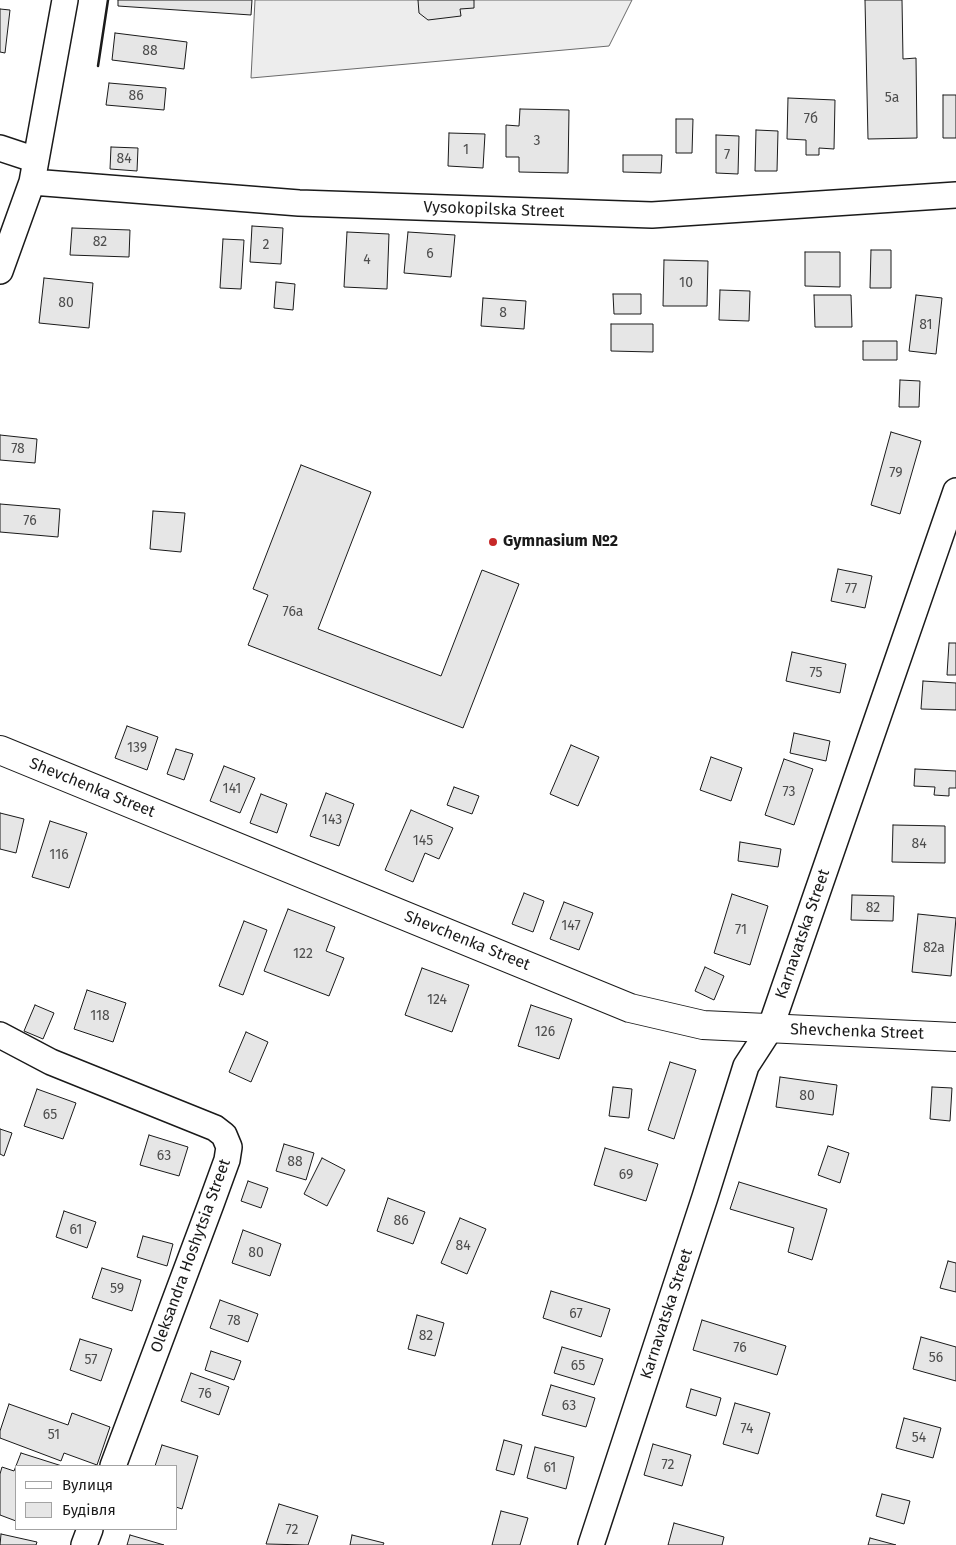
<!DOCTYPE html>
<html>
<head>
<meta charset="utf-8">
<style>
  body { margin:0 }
  #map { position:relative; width:956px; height:1545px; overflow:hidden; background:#fff; font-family:"Fira Sans",sans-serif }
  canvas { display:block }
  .legend { position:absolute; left:15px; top:1465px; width:162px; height:65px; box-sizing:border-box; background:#fff; border:1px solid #a3a3a3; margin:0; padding:6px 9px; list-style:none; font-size:15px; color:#1a1a1a }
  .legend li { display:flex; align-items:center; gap:10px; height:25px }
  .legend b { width:25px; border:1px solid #a3a3a3 }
</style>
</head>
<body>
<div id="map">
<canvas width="956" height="1545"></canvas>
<ul class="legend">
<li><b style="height:6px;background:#fff"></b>Вулиця</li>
<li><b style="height:14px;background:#e6e6e6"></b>Будівля</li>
</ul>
</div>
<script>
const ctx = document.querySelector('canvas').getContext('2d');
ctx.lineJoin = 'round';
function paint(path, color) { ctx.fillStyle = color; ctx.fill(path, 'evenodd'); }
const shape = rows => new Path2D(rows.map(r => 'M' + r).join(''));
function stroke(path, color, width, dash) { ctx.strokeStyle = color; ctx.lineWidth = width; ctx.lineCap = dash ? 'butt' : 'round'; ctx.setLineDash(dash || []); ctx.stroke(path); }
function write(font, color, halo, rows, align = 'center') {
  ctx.font = font + ' "Fira Sans",sans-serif'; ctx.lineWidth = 4; ctx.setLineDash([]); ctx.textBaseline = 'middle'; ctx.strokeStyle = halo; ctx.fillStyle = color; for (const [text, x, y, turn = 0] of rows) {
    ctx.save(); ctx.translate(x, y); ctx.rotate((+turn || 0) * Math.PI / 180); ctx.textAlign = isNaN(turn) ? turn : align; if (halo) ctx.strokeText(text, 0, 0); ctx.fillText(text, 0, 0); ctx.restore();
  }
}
const built = shape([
  [255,0,632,0,609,46,251,78,255,0]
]);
const building = shape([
  [118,0,252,0,251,15,118,6,118,0],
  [418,0,474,0,474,8,460,9,461,16,428,20,419,13,418,0],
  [865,0,902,0,903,59,916,58,917,138,868,139,865,0],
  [0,9,10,10,5,53,0,52,0,9],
  [115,33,187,42,184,69,112,60,115,33],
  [109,83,166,88,164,110,106,105,109,83],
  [943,95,956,95,956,138,943,138,943,95],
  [788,98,835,100,834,149,819,148,819,155,806,155,806,140,787,139,788,98],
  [520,109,569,110,568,173,519,172,519,157,506,157,506,125,519,126,520,109],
  [676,119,693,119,692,153,676,153,676,119],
  [756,130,778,131,777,171,755,171,756,130],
  [449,133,485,134,483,168,448,166,449,133],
  [716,135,739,136,738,174,716,173,716,135],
  [111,147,138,148,137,171,110,169,111,147],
  [623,155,662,155,661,173,623,172,623,155],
  [252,226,283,228,281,264,250,262,252,226],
  [72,228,130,230,129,257,70,255,72,228],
  [347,232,389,234,387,289,344,287,347,232],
  [408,232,455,235,451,277,404,273,408,232],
  [223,239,244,240,241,289,220,288,223,239],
  [871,250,891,250,891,288,870,288,871,250],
  [805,252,840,252,840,287,805,286,805,252],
  [664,260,708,261,707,306,663,306,664,260],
  [44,278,93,283,89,328,39,323,44,278],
  [276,282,295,284,293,310,274,308,276,282],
  [720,290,750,291,749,321,719,320,720,290],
  [613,294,641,294,641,314,614,314,613,294],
  [814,295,851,295,852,327,815,327,814,295],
  [916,295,942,298,936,354,909,351,916,295],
  [483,298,526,301,524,329,481,326,483,298],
  [611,324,653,324,653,352,611,351,611,324],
  [863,341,897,341,897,360,863,360,863,341],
  [900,380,920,381,919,407,899,407,900,380],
  [891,432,921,441,900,514,871,505,891,432],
  [0,435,37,439,35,463,0,460,0,435],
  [301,465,371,492,318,629,441,676,482,570,519,584,463,728,248,645,268,595,253,589,301,465],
  [0,504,60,509,58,537,0,532,0,504],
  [153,511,185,513,181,552,150,549,153,511],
  [838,569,872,576,865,608,831,601,838,569],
  [949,643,956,643,956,675,947,675,949,643],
  [792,652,846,664,840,693,786,681,792,652],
  [923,681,956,683,956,710,921,709,923,681],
  [127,726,158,737,147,770,115,758,127,726],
  [794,733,830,741,826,761,790,753,794,733],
  [571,745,599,757,578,806,550,794,571,745],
  [176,749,193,754,184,780,167,774,176,749],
  [711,757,742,768,731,801,700,790,711,757],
  [784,759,813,769,794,825,765,815,784,759],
  [224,766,255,778,240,813,210,801,224,766],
  [915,769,956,771,956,788,949,788,949,796,934,795,935,787,914,786,915,769],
  [454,787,479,796,472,814,447,805,454,787],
  [326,793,354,804,339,846,310,836,326,793],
  [261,794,287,804,277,833,250,823,261,794],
  [411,810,453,828,439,859,425,853,413,882,385,870,411,810],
  [0,813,24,819,16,853,0,849,0,813],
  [50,821,87,833,69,888,32,877,50,821],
  [893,825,945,826,945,863,892,862,893,825],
  [740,842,781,849,778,867,738,861,740,842],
  [524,893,544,901,533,932,512,924,524,893],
  [732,894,768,906,750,965,714,953,732,894],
  [852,895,894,896,893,921,851,920,852,895],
  [564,902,593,913,579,950,550,939,564,902],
  [288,909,335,927,326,951,344,958,329,996,264,971,288,909],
  [918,914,956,918,951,976,912,972,918,914],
  [244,921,267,930,243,995,219,986,244,921],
  [705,967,724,976,714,1000,695,991,705,967],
  [422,968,469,985,452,1032,405,1015,422,968],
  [87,990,126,1003,113,1042,74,1029,87,990],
  [35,1005,54,1013,43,1039,24,1031,35,1005],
  [531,1005,572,1019,559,1059,518,1046,531,1005],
  [246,1032,268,1042,251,1082,229,1072,246,1032],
  [670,1062,696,1070,674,1139,648,1130,670,1062],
  [780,1077,837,1085,833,1115,776,1107,780,1077],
  [613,1087,632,1089,629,1118,609,1116,613,1087],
  [932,1087,952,1088,950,1121,930,1119,932,1087],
  [37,1089,76,1103,63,1139,24,1126,37,1089],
  [0,1129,12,1133,4,1156,0,1154,0,1129],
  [149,1135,188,1147,179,1176,140,1165,149,1135],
  [284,1144,314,1153,306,1180,276,1171,284,1144],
  [828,1146,849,1153,840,1183,818,1175,828,1146],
  [605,1148,658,1164,646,1201,594,1185,605,1148],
  [322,1158,345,1170,327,1206,304,1194,322,1158],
  [248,1181,268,1188,261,1208,241,1201,248,1181],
  [739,1182,827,1209,812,1260,788,1252,794,1228,730,1209,739,1182],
  [388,1198,425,1212,413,1244,377,1231,388,1198],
  [64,1211,96,1222,87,1248,56,1237,64,1211],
  [460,1218,486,1229,467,1274,441,1263,460,1218],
  [243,1230,281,1244,270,1276,232,1263,243,1230],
  [143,1236,173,1244,167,1266,137,1257,143,1236],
  [948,1261,956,1263,956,1292,940,1288,948,1261],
  [102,1268,141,1280,132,1311,92,1298,102,1268],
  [551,1291,610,1309,601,1337,543,1318,551,1291],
  [220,1300,258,1314,248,1342,210,1328,220,1300],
  [417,1315,444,1323,435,1356,408,1349,417,1315],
  [702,1320,786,1346,777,1375,693,1350,702,1320],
  [921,1337,956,1347,956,1381,913,1369,921,1337],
  [80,1339,112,1349,101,1381,70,1370,80,1339],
  [562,1347,603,1359,594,1385,554,1373,562,1347],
  [211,1351,241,1361,234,1380,205,1370,211,1351],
  [191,1373,229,1387,219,1415,181,1401,191,1373],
  [551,1385,595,1398,586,1427,542,1415,551,1385],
  [691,1389,721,1398,716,1416,686,1407,691,1389],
  [735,1403,770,1413,758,1454,723,1444,735,1403],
  [9,1404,68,1425,72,1413,110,1427,97,1465,64,1453,61,1461,0,1438,0,1431,9,1404],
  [904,1418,941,1428,933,1458,896,1448,904,1418],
  [504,1440,522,1445,514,1475,496,1470,504,1440],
  [653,1444,691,1455,682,1486,644,1475,653,1444],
  [162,1445,198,1456,182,1509,176,1507,176,1466,155,1466,162,1445],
  [535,1447,574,1457,566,1489,527,1478,535,1447],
  [21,1453,62,1466,16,1466,16,1521,0,1515,0,1474,2,1467,14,1471,21,1453],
  [882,1494,910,1501,904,1524,876,1516,882,1494],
  [279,1504,318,1516,308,1545,266,1544,279,1504],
  [501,1511,528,1518,520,1545,492,1545,501,1511],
  [674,1523,724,1537,722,1545,668,1545,674,1523],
  [1,1534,37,1542,36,1545,0,1545,1,1534],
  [130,1535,164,1545,127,1545,130,1535],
  [352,1535,384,1543,383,1545,350,1545,352,1535],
  [870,1538,896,1545,868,1545,870,1538]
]);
const street = shape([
  [0,148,36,160],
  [32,182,299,203,652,215,956,195],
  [0,271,32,182,65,0],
  [0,1035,51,1062,215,1128,224,1135,229,1147,227,1160,211,1204,113,1466],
  [84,1545,90,1529],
  [591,1545,705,1197,746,1066,770,1029,956,491]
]);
const secondary = shape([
  [0,750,630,1008,703,1025,956,1037]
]);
const wall = shape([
  [98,66,108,0]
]);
const markers = [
  [493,542,5,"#c62828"]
];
const numberNames = [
  ["88",150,51],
  ["86",136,96],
  ["5а",892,98],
  ["7б",811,119],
  ["3",537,141],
  ["1",466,150],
  ["7",727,155],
  ["84",124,159],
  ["82",100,242],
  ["2",266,245],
  ["6",430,254],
  ["4",367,260],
  ["10",686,283],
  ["80",66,303],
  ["8",503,313],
  ["81",926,325],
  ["78",18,449],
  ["79",896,473],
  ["76",30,521],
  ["77",851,589],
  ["76а",293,612],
  ["75",816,673],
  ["139",137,748],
  ["141",232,789],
  ["73",789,792],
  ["143",332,820],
  ["145",423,841],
  ["84",919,844],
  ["116",59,855],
  ["82",873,908],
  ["147",571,926],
  ["71",741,930],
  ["82а",934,948],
  ["122",303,954],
  ["124",437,1000],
  ["118",100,1016],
  ["126",545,1032],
  ["80",807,1096],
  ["65",50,1115],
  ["63",164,1156],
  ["88",295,1162],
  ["69",626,1175],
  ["86",401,1221],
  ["61",76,1230],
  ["84",463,1246],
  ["80",256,1253],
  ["59",117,1289],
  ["67",576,1314],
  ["78",234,1321],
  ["82",426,1336],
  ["76",740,1348],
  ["56",936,1358],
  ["57",91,1360],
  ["65",578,1366],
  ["76",205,1394],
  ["63",569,1406],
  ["74",747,1429],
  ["51",54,1435],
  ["54",919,1438],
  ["72",668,1465],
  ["61",550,1468],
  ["72",292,1530]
];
const streetNames = [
  ["Vysokopilska Street",494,210,2],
  ["Shevchenka Street",92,788,22],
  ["Karnavatska Street",803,934,-71],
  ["Shevchenka Street",467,941,22],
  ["Shevchenka Street",857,1032,2],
  ["Oleksandra Hoshytsia Street",191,1256,-70],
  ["Karnavatska Street",667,1314,-72]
];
const poiNames = [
  ["Gymnasium №2",503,542]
];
paint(built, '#ededed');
stroke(built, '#6a6a6a', 1);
paint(building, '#e6e6e6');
stroke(building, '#1a1a1a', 1);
stroke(street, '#1a1a1a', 28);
stroke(secondary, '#1a1a1a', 30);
stroke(street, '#fff', 25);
stroke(secondary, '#fff', 28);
stroke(wall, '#1a1a1a', 2.5);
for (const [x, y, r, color] of markers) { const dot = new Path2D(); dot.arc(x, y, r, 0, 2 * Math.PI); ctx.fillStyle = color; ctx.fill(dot); stroke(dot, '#fff', 2); }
write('14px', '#4d4d4d', null, numberNames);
write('16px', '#1a1a1a', '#fff', streetNames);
write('bold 16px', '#1a1a1a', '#fff', poiNames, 'left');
</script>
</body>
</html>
